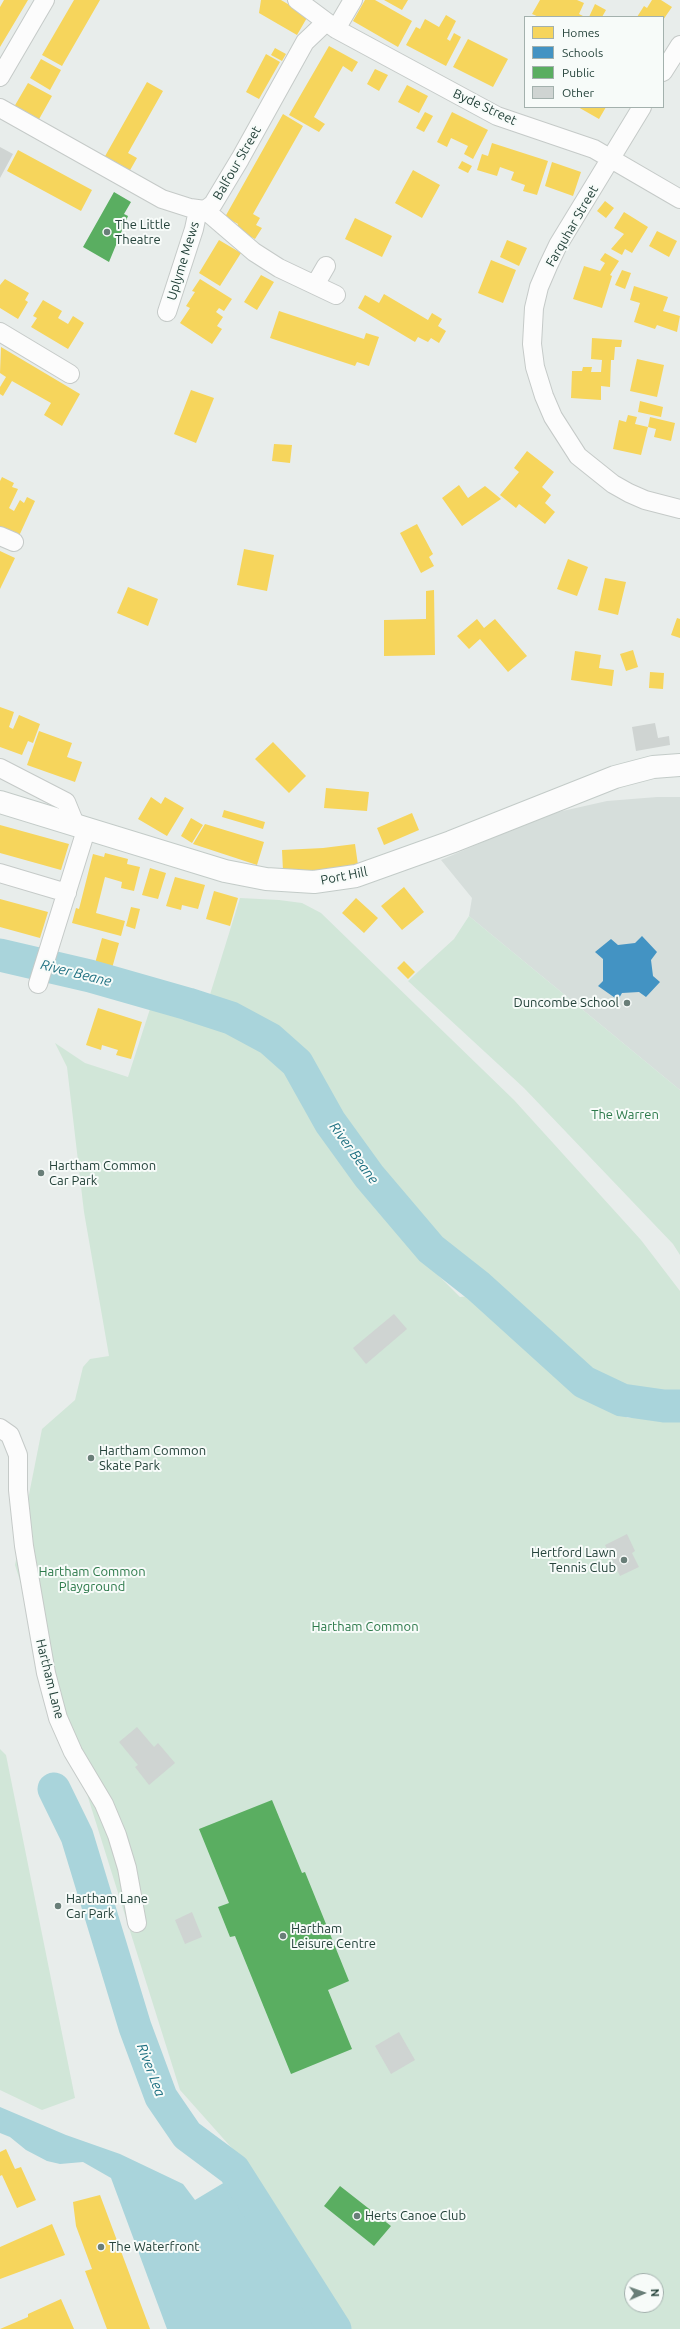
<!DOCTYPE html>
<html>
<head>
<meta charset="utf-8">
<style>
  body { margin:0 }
  #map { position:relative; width:680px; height:2329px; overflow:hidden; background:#e8edeb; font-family:Ubuntu,sans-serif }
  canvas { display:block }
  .legend { position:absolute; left:524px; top:16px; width:140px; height:92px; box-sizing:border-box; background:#f7fbf9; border:1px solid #a3b1ad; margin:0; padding:5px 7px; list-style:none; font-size:12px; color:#24423a }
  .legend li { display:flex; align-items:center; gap:8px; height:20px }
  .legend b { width:20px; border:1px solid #a3b1ad }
  .north { position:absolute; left:624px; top:2273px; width:40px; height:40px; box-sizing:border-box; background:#f7fbf9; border:1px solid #a3b1ad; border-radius:50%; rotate:88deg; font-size:11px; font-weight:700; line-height:16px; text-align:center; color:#24423a }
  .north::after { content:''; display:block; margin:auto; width:14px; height:18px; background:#697e78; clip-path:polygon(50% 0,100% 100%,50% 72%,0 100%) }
</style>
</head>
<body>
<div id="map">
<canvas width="680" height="2329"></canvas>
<ul class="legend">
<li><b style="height:11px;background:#f6d55c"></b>Homes</li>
<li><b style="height:11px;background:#4393c3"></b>Schools</li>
<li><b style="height:11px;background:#5aae61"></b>Public</li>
<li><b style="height:11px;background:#cfd4d2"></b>Other</li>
</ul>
<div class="north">N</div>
</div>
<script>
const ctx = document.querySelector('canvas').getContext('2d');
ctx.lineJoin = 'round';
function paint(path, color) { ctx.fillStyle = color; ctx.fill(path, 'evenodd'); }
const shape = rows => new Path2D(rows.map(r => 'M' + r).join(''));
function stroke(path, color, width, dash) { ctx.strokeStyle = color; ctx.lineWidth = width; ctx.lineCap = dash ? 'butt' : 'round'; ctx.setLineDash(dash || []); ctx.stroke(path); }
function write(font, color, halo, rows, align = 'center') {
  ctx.font = font + ' Ubuntu,sans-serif'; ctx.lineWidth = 4; ctx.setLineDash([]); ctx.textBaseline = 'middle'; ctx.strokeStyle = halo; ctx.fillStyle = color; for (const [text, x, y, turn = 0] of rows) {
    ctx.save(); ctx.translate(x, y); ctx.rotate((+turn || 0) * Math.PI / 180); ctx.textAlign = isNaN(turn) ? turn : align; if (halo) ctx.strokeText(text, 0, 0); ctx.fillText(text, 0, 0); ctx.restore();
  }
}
const built = shape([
  [657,797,680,797,680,1090,469,916,472,898,441,860,515,828,558,812,607,801]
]);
const green = shape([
  [240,898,279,900,302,903,321,913,514,1100,641,1240,680,1291,680,1392,634,1391,602,1378,568,1354,539,1324,443,1242,349,1132,319,1078,296,1045,273,1023,251,1014,208,1001],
  [469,916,680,1090,680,1255,673,1244,524,1088,408,981,454,939],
  [150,1009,237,1035,259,1048,282,1068,300,1090,324,1135,406,1243,460,1297,472,1296,579,1394,628,1418,680,1417,680,2329,348,2329,254,2173,180,2090,15,1565,42,1429,75,1400,83,1367,90,1359,109,1356,84,1212,67,1067,55,1043,85,1063,128,1077],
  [632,2281,656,2281,656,2305,632,2305],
  [0,1749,6,1755,75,2098,42,2110,0,2090]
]);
const water = shape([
  [0,2107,66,2135,120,2154,183,2184,195,2200,230,2179,322,2329,167,2329,111,2178,83,2162,60,2164,47,2161,26,2150,10,2137,0,2133]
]);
const homes = shape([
  [4,0,28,0,0,47,0,7],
  [74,0,100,0,62,66,42,55],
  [261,0,281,0,308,16,297,35,259,13],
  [365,0,375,0,412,21,398,47,353,21],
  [384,0,408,0,402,10],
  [540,0,577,0,584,3,579,14,585,17,539,17,532,14],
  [652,0,661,0,672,7,663,20,663,17,637,17,644,6,647,8],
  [595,4,606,10,602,17,589,17],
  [446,15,456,21,447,39,450,41,454,33,461,37,446,66,406,45,416,27,420,29,425,19,439,27],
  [468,39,508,59,493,87,453,67],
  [329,46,358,62,352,72,343,66,314,117,325,124,319,132,289,115],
  [275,48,286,54,282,61,271,55],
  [266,54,280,62,259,99,246,92],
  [41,59,61,70,50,90,30,78],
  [375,69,388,75,379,91,367,84],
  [147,82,163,91,128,153,137,158,129,172,104,158],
  [28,83,52,96,38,121,14,107],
  [407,85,428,96,419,113,398,102],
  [578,107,606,107,599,119],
  [425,112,433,116,424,132,416,128],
  [452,112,488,130,473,159,464,154,468,146,451,138,447,147,437,142],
  [283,114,303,126,253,214,260,218,256,225,262,228,255,239,236,229,238,224,225,217],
  [492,143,548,161,537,195,523,191,525,185,511,180,514,172,500,167,497,176,477,170,482,154,488,156],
  [18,150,92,190,81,211,7,171],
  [462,161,472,166,468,173,458,168],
  [552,162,581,172,573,196,545,186],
  [413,170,440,185,422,218,395,203],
  [605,201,614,208,606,218,597,211],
  [624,212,648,227,632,253,625,249,622,255,611,249,624,234,614,228],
  [355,218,392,236,382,257,345,239],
  [657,231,677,241,669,257,649,246],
  [219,240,241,253,220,286,199,273],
  [507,240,527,248,519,266,500,257],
  [605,253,619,261,610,275,612,276,602,308,573,299,584,266,600,271,605,263,600,260],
  [491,260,516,270,503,303,478,293],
  [622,270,631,273,625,289,615,285],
  [261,275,274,282,257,310,244,302],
  [5,279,29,293,25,300,28,302,18,319,0,308,0,285],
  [200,279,232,299,224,311,219,308,216,312,223,317,217,326,222,329,212,344,180,323,190,308,186,306,195,292,192,291],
  [634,286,668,297,663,311,680,316,677,332,657,325,655,329,634,322,640,303,630,300],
  [384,294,428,320,432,313,442,319,438,326,446,331,439,343,431,338,428,342,418,337,415,342,358,308,365,295,379,303],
  [43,300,62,311,58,318,68,324,73,316,84,323,68,349,31,327,37,318,33,316],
  [279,311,364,339,366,333,379,337,369,366,357,362,355,366,270,338],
  [592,338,622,340,621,347,615,347,614,360,611,360,610,387,601,386,601,400,571,398,572,371,582,371,583,367,592,367,591,372,601,372,602,360,591,359],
  [1,347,80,394,62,426,44,415,51,403,12,381,3,396,0,394,0,387,6,377,0,373],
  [637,359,664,365,657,397,630,391],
  [191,390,214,398,196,443,174,434],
  [640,401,663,407,661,417,638,412],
  [628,415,637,417,635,424,648,427,641,455,613,449,619,420,626,422],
  [650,417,675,423,671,441,654,437,656,429,648,427],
  [274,444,292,445,290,463,272,461],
  [527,451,554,472,542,487,551,495,545,503,555,512,545,524,519,504,516,508,500,495,519,472,514,468],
  [2,477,14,483,12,487,18,489,9,508,14,511,20,500,24,503,27,497,35,501,19,536,0,527,0,481],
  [459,485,468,498,485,486,501,499,462,526,442,498],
  [417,524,433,554,429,557,434,566,421,573,400,533],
  [244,549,274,555,267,591,237,585],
  [0,551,15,558,0,589],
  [568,559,588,567,577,596,557,589],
  [605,578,626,582,618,615,598,610],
  [128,587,158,599,148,626,117,613],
  [434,590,435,655,384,656,384,620,426,619,426,591],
  [677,618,680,619,680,638,671,635],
  [477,619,484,628,495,619,527,656,508,672,480,639,469,649,457,636],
  [633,650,638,667,626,671,620,654],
  [575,651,601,655,599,668,614,670,612,686,571,680],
  [650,672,664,673,663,689,649,688],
  [0,707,14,712,9,727,13,729,19,715,40,724,33,743,28,741,22,755,0,747],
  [39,731,72,743,67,757,82,762,75,782,27,765],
  [273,742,306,776,289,793,255,759],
  [326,788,369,792,367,811,324,808],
  [151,797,161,804,165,797,184,808,167,836,138,819],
  [224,810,265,822,263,829,222,817],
  [412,813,419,830,384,845,377,828],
  [191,818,203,825,192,843,181,836],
  [205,824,264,842,257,865,193,844],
  [0,825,69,844,61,870,0,853],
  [355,844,358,865,324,870,283,871,282,850,323,848],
  [105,853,128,859,127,864,140,867,134,891,121,888,122,882,105,877,96,913,125,921,121,936,72,923,76,908,79,909,93,854,104,857],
  [150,868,166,873,158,899,142,895],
  [175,877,205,885,198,909,182,905,181,910,166,906],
  [404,887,424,912,402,930,381,906],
  [214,891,238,898,230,926,206,919],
  [356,898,378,918,364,933,342,913],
  [0,899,48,912,40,938,0,927],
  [131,907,140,909,135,929,126,926],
  [102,938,119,943,111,972,94,967],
  [404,961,415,972,408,979,397,968],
  [98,1008,142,1022,131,1059,116,1055,118,1050,102,1045,101,1050,86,1045],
  [6,2149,15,2169,21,2167,36,2200,17,2208,2,2175,0,2176,0,2152],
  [100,2195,150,2329,107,2329,85,2271,92,2269,76,2226,73,2202],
  [52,2224,65,2255,0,2279,0,2247],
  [61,2299,74,2329,0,2329,28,2317,28,2314]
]);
const schools = shape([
  [642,936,657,952,651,960,653,976,660,982,646,997,639,992,622,993,618,1000,598,986,603,981,603,959,595,952,611,939,618,945,635,943]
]);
const public = shape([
  [114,192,131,202,124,214,128,216,109,262,83,247],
  [272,1800,302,1873,305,1872,349,1981,328,1990,352,2049,291,2074,235,1936,230,1937,218,1907,229,1903,199,1829],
  [340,2186,391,2226,374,2246,324,2206]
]);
const river = shape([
  [0,955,90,976,188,1004,231,1018,270,1039,297,1063,330,1122,369,1176,431,1249,478,1286,584,1382,622,1400,664,1406,680,1406],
  [54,1789,77,1836,135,2027,161,2097,187,2135,234,2170,335,2329]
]);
const building = shape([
  [0,147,13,154,0,178],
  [655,723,658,738,669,736,670,745,636,751,632,727],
  [394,1314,407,1329,366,1364,353,1348],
  [627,1534,635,1551,632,1553,639,1567,620,1576,605,1545],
  [137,1727,154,1747,158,1743,175,1763,149,1785,135,1767,138,1765,119,1742],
  [192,1912,202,1937,185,1944,175,1920],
  [399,2032,415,2060,391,2074,375,2046]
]);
const minor = shape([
  [297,0,336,29,497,116,594,149,680,199],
  [336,29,353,0],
  [663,72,680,45],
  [0,77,45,0],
  [642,107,558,245,548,266,539,287,534,308,532,344,535,367,544,396,553,417,578,456,613,484,629,493,645,500,680,509],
  [0,108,162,199,190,208,205,210,213,204,240,159,305,42,326,22],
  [205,210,254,252,279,268,336,295],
  [315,285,326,266],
  [167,312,194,229,198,210],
  [0,332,70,374],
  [0,536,14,542],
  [0,768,66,802,75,824],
  [0,873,67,893],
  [38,984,87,827],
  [0,1428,10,1435,18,1455,18,1490,24,1546,46,1673,58,1718,73,1752,104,1804,117,1835,127,1868,137,1923]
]);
const secondary = shape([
  [0,802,225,871,266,879,314,882,356,876,451,842,615,777,653,767,680,765]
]);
const markers = [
  [107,232,4,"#697e78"],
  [627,1003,4,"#697e78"],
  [41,1173,4,"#697e78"],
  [91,1458,4,"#697e78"],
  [624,1560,4,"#697e78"],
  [58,1906,4,"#697e78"],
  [283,1936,4,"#697e78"],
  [357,2216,4,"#697e78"],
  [101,2247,4,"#697e78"]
];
const streetNames = [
  ["Byde Street",485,107,25],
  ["Balfour Street",237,163,-60],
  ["Farquhar Street",572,226,-60],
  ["Uplyme Mews",183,261,-73],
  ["Port Hill",344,876,-11],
  ["Hartham Lane",50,1679,76]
];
const poiNames = [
  ["The Little",115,225],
  ["Theatre",115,240],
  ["Duncombe School",619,1003,"right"],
  ["Hartham Common",49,1166],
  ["Car Park",49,1181],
  ["Hartham Common",99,1451],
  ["Skate Park",99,1466],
  ["Hertford Lawn",616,1553,"right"],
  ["Tennis Club",616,1568,"right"],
  ["Hartham Lane",66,1899],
  ["Car Park",66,1914],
  ["Hartham",291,1929],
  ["Leisure Centre",291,1944],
  ["Herts Canoe Club",365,2216],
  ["The Waterfront",109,2247]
];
const parkNames = [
  ["The Warren",625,1115],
  ["Hartham Common",92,1572],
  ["Playground",92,1587],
  ["Hartham Common",365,1627]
];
const waterNames = [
  ["River Beane",76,973,14],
  ["River Beane",354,1153,54],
  ["River Lea",151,2070,69]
];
paint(built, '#d6dedb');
paint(green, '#d1e6d8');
paint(water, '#a9d4db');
paint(homes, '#f6d55c');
paint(schools, '#4393c3');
paint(public, '#5aae61');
stroke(river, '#a9d4db', 33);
paint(building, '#cfd4d2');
stroke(minor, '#c5cac8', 20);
stroke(secondary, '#c3cbc8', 24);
stroke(minor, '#fcfcfc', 18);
stroke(secondary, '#fcfcfc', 22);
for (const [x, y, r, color] of markers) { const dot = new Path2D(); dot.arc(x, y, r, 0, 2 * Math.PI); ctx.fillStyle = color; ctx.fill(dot); stroke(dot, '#f7fbf9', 1.5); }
write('13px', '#24423a', '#f7fbf9', streetNames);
write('13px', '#24423a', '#f7fbf9', poiNames, 'left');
write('13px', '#2d7a4b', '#f7fbf9', parkNames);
write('italic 14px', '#1c6f80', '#f7fbf9', waterNames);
</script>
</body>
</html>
